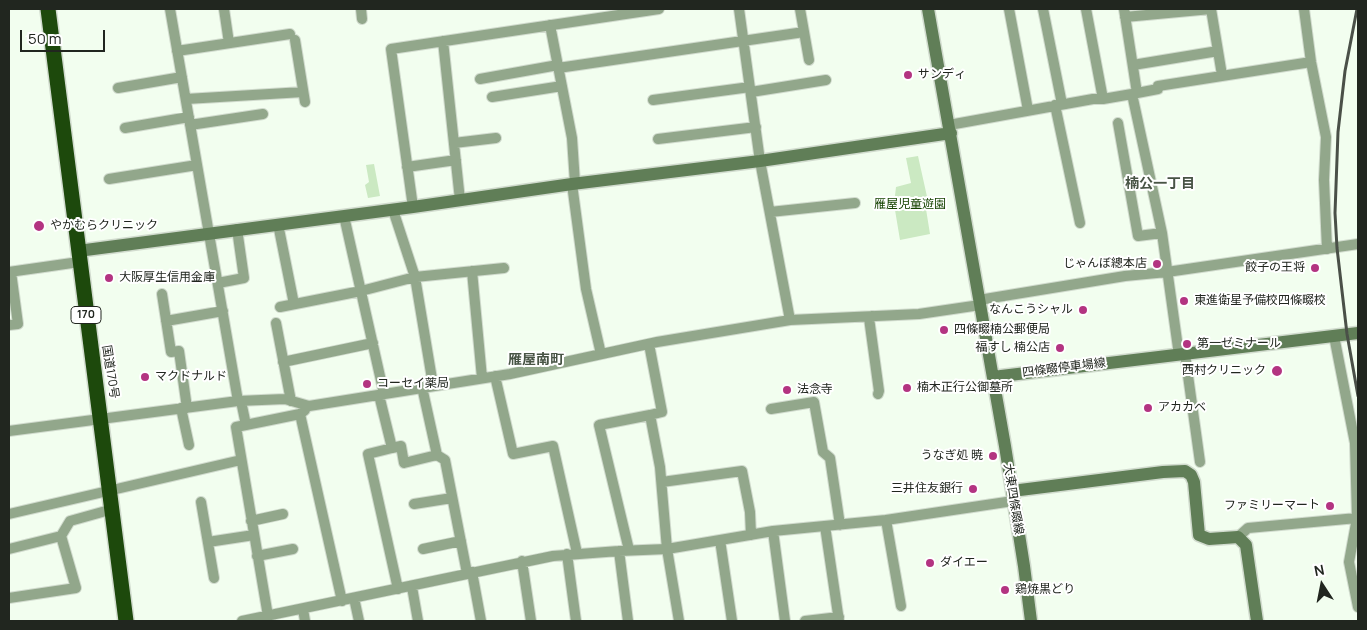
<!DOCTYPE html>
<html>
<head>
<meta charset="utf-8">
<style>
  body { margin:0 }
  #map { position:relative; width:1367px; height:630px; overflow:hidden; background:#f2feef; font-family:Manrope,sans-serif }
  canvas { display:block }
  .frame { position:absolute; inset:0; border:10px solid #21261f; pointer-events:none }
  .north { position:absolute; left:1297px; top:560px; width:50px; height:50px; -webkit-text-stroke:4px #fff; paint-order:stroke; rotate:349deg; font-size:14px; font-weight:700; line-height:20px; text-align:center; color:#21261f }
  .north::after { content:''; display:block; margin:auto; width:18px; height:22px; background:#21261f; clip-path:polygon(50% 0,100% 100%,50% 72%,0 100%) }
  .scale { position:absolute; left:20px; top:30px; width:85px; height:22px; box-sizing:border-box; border:2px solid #21261f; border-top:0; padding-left:6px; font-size:15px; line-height:18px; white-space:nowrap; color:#21261f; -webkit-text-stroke:4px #fff; paint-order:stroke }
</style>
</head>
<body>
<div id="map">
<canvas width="1367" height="630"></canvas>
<div class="frame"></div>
<div class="north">N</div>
<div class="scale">50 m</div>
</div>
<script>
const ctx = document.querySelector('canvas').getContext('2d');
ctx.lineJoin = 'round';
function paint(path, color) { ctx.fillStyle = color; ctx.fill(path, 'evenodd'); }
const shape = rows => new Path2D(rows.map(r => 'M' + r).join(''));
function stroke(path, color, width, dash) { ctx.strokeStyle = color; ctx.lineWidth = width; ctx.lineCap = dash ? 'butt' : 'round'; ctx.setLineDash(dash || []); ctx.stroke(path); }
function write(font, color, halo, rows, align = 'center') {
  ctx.font = font + ' Manrope,"Noto Sans JP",sans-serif'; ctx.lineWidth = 4; ctx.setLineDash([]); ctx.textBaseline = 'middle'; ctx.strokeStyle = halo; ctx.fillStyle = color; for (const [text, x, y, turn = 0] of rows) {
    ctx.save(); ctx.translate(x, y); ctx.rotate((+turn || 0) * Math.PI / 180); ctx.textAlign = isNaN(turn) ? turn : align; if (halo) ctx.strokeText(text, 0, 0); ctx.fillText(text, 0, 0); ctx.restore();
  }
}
const green = shape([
  [918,156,928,201,926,209,930,234,900,240,894,204,896,187,911,183,906,158],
  [374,164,380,196,368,198,365,185,369,182,366,165]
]);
const street = shape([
  [170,9,238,401],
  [224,9,229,43],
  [361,9,362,19],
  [739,9,760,161,790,320],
  [800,9,809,60],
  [1009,9,1028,110],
  [1043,9,1062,104],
  [1086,9,1103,99],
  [1124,9,1137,93],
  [1304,9,1311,62,1326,137,1324,180,1327,249],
  [1125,17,1211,9,1222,75],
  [550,25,572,138,575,183],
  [295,40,305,102],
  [443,41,460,200],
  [177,51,290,34],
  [1133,65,1218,51],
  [558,68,804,32],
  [480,79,558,65],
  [118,88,182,77],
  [751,92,826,80],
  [1132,94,1162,233,1179,355],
  [492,97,562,86],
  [186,99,303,92],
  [653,100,750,87],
  [1055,105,1080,223],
  [1118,123,1138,236,1162,233],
  [190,125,263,114],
  [949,125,1093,99,1103,99,1132,94,1158,89,1158,86,1311,62],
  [125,128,189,117],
  [658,139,756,127],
  [454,143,496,138],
  [407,167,456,160],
  [109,179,197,165],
  [572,184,586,289,601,354],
  [413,207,391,49,659,9],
  [393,210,415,277,433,385],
  [770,212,855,203],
  [344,216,384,394],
  [278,224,294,304],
  [472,271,482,378],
  [9,272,79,262],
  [218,283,244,278,237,229],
  [162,294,171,352,179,351,187,408],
  [979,300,1125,276,1167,272,1358,244],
  [280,307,361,291,415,277,504,268],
  [872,316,869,318,879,391,878,394],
  [166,321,223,311],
  [276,323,291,401],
  [9,325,18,324,11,272],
  [1334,336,1355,443,1357,518,1349,562,1358,607],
  [649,344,662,412,650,415,660,467,667,549,679,621],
  [1185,354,1200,462],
  [283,362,373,343],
  [495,376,513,454,553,446,577,553],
  [422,387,437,455,445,460,467,573],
  [379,395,392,448,368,454,398,589],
  [241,401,246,425],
  [181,408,189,445],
  [771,409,814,402,823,452,830,458,840,525],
  [305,410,300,414,342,601],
  [9,431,238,401,285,399,309,406,510,374,657,342,790,320,919,314,980,305],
  [392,448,401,446,404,463,437,455],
  [662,482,742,471,750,512,751,535],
  [201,502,214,578],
  [414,504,452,498],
  [9,514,241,460],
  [886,520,901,606],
  [251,521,283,514],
  [825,526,839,621],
  [773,531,785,621],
  [1238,537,1248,528,1357,518],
  [720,540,732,621],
  [208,542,254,535],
  [9,549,61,536,70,521,113,509],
  [423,549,461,541],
  [629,550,599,425,650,415],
  [619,551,628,621],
  [567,554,576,621],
  [257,556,293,549],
  [522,561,531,621],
  [472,572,481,621],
  [412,587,418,621],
  [9,598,76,588,61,536],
  [354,598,359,621],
  [303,609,305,621],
  [268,616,236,427,300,414],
  [242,621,553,556,619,551,667,549,773,531,886,520,1013,501],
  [805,621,839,617]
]);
const secondary = shape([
  [928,9,1005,446,1024,566,1031,621],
  [78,251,413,207,572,184,760,161,951,133],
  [993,377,1358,333],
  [1012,491,1163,472,1185,471,1191,475,1194,482,1199,535,1209,539,1238,537,1246,545,1257,621]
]);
const highway = shape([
  [48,9,126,621]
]);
const rail = shape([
  [1357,9,1345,71,1338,132,1335,213,1337,248,1347,334,1358,396]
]);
const markers = [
  [908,75,5,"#b33481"],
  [39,226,6,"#b33481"],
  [1157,264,5,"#b33481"],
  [1315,268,5,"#b33481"],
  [109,278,5,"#b33481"],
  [1184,301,5,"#b33481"],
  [1083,310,5,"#b33481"],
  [944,330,5,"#b33481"],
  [1187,344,5,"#b33481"],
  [1060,348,5,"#b33481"],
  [1277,371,6,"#b33481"],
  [145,377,5,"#b33481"],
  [367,384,5,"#b33481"],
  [907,388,5,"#b33481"],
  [787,390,5,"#b33481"],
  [1148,408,5,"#b33481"],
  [993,456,5,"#b33481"],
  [973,489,5,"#b33481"],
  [1330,506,5,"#b33481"],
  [930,563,5,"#b33481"],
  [1005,590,5,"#b33481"]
];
const shields = [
  [86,315,30]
];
const shieldNames = [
  ["170",86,315]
];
const poiNames = [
  ["サンディ",918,75],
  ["やかむらクリニック",50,226],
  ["じゃんぼ總本店",1147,264,"right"],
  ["餃子の王将",1305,268,"right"],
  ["大阪厚生信用金庫",119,278],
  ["東進衛星予備校四條畷校",1194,301],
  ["なんこうシャル",1073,310,"right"],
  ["四條畷楠公郵便局",954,330],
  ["第一ゼミナール",1197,344],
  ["福すし 楠公店",1050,348,"right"],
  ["西村クリニック",1266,371,"right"],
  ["マクドナルド",155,377],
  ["コーセイ薬局",377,384],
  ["楠木正行公御墓所",917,388],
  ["法念寺",797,390],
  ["アカカベ",1158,408],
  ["うなぎ処 暁",983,456,"right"],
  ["三井住友銀行",963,489,"right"],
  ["ファミリーマート",1320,506,"right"],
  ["ダイエー",940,563],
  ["鶏焼黒どり",1015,590]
];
const parkNames = [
  ["雁屋児童遊園",910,205]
];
const streetNames = [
  ["四條畷停車場線",1064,368,-7],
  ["国道170号",110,372,81],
  ["大東四條畷線",1013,499,81]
];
const neighbourhoodNames = [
  ["楠公一丁目",1160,184],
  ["雁屋南町",536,360]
];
paint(green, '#cbe9c2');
stroke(street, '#d1dbce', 12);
stroke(secondary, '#d1dbce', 15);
stroke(highway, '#d1dbce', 18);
stroke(street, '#92a78b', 10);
stroke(secondary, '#607e57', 12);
stroke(highway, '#1d490c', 15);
stroke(rail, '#4a5048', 3);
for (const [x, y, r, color] of markers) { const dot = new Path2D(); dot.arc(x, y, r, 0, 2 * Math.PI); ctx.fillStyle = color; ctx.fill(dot); stroke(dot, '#fff', 2); }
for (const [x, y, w] of shields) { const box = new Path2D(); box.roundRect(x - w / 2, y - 8.5, w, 17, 4); ctx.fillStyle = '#fff'; ctx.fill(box); stroke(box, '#21261f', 1); }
write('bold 11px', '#21261f', null, shieldNames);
write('12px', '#21261f', '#fff', poiNames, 'left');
write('12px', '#154300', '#fff', parkNames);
write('12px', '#21261f', '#fff', streetNames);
write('bold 14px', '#485445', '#fff', neighbourhoodNames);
</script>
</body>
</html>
